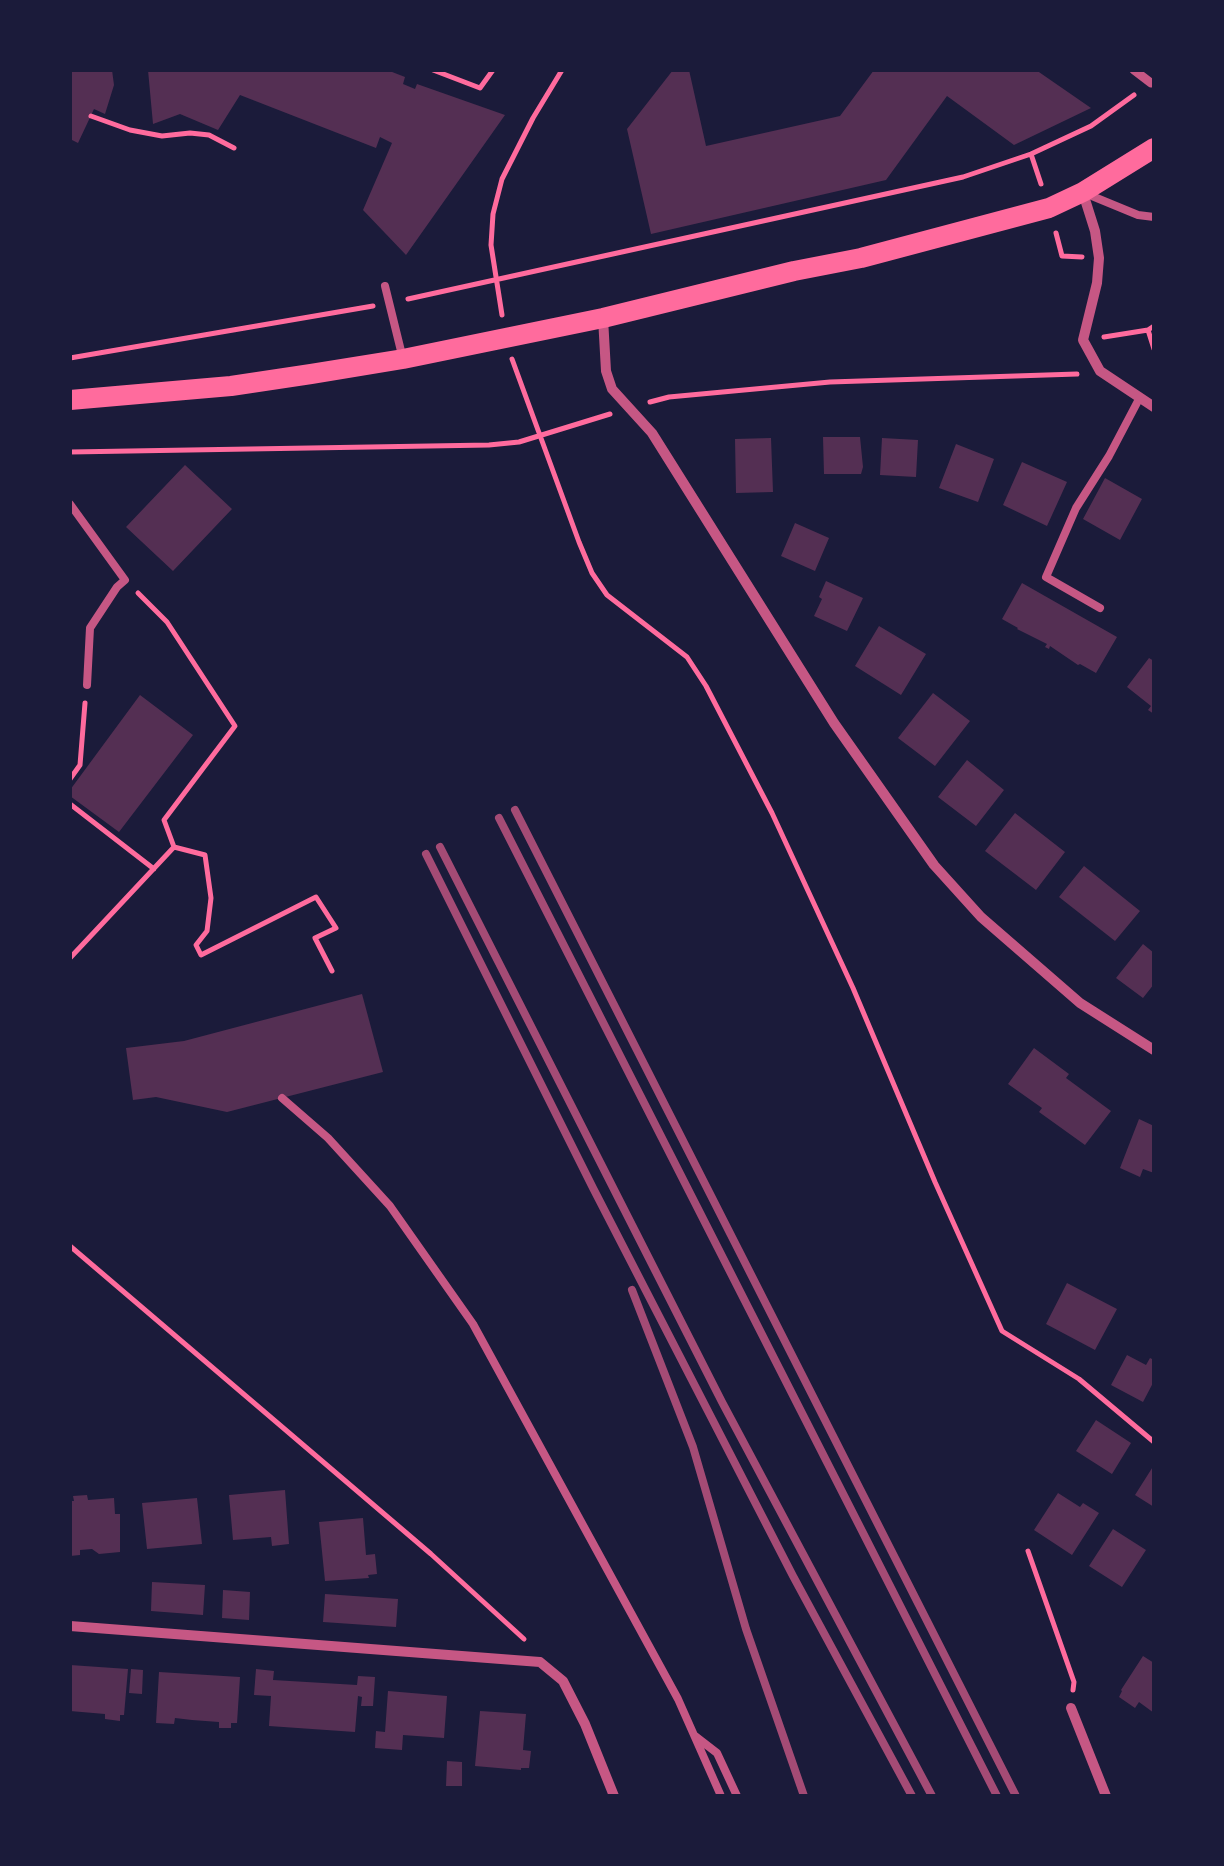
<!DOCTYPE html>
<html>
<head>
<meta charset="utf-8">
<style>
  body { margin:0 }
  #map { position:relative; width:1224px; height:1866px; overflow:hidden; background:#1b1b3a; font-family:"Alegreya Sans",sans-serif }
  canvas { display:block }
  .frame { position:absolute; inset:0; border:72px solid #1b1b3a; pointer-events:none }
</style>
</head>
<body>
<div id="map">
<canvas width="1224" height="1866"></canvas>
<div class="frame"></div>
</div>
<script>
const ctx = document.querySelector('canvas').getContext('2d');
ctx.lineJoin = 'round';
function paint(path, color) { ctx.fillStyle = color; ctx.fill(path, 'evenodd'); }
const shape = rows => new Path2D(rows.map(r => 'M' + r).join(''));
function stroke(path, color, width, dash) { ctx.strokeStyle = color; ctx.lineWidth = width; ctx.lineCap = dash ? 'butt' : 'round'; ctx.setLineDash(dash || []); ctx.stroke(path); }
const building = shape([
  [70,70,112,70,114,85,105,114,94,109,78,143,70,139],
  [148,70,387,70,405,77,403,84,415,89,417,84,505,115,406,255,363,210,392,143,380,137,376,148,240,95,218,130,180,114,153,124],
  [673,70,689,70,706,146,840,116,874,70,1036,70,1091,108,1014,145,947,96,886,180,651,234,627,129],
  [823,437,860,437,863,467,861,474,824,474],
  [771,438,773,492,736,493,735,439],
  [882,438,918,440,916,477,880,475],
  [956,444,994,459,978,502,939,488],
  [1022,462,1067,482,1047,526,1003,505],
  [185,465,232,509,173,571,126,527],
  [1105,478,1142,499,1120,540,1083,519],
  [795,523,829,538,815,571,781,556],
  [826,581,863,598,847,631,814,616,822,599,819,597],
  [1022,583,1117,637,1096,673,1080,664,1078,665,1050,646,1049,649,1045,647,1047,644,1017,629,1018,628,1002,619],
  [879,626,926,654,901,695,855,666],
  [1149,658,1154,661,1154,714,1148,710,1151,706,1127,687],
  [933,693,970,721,935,766,898,738],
  [140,695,193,735,119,832,70,796,70,790],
  [967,760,1004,790,976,826,938,797],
  [1015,813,1065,852,1036,890,985,851],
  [1084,866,1140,911,1115,941,1059,897],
  [1143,944,1154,953,1154,984,1143,998,1116,978],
  [362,994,383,1072,227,1112,156,1097,133,1100,126,1048,184,1041],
  [1034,1048,1069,1074,1066,1078,1111,1111,1085,1145,1039,1112,1042,1108,1008,1084],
  [1139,1119,1154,1126,1154,1173,1143,1169,1140,1177,1120,1168],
  [1067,1283,1117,1309,1095,1350,1046,1324],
  [1127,1355,1146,1365,1150,1358,1154,1360,1154,1381,1143,1402,1111,1385],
  [1096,1420,1131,1443,1112,1474,1076,1451],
  [1154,1465,1154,1507,1135,1495],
  [285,1490,289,1544,272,1546,271,1537,233,1540,229,1495],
  [1058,1493,1080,1507,1083,1503,1099,1513,1072,1555,1034,1530],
  [87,1495,88,1500,114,1498,115,1514,120,1514,120,1552,99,1554,92,1549,80,1550,80,1555,70,1556,70,1501,74,1501,73,1496],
  [197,1498,202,1544,147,1549,142,1503],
  [363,1518,366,1555,375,1554,377,1574,368,1575,369,1578,325,1581,319,1522],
  [1113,1529,1146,1550,1122,1587,1089,1566],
  [152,1582,205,1585,203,1615,151,1611],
  [223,1590,250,1592,249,1620,222,1618],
  [325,1594,398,1599,396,1627,323,1622],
  [1143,1656,1154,1663,1154,1713,1139,1702,1135,1708,1119,1697,1122,1691,1121,1690],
  [70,1665,128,1669,124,1715,120,1715,120,1721,105,1719,105,1714,70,1711],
  [131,1669,143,1670,142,1694,129,1693],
  [256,1669,274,1671,273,1680,357,1685,358,1676,375,1677,373,1706,361,1706,362,1697,358,1696,355,1732,269,1726,271,1696,254,1695],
  [159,1672,240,1677,237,1723,231,1723,231,1728,219,1728,219,1722,192,1720,175,1718,174,1724,156,1723],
  [388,1691,447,1696,444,1738,403,1735,402,1750,375,1748,376,1731,385,1732],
  [480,1711,526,1714,523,1750,531,1751,529,1768,521,1768,521,1770,475,1766],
  [447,1761,462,1762,462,1786,446,1786]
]);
const path = shape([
  [433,70,480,88,493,70],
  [91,116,130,130,162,136,190,133,209,135,234,148],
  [1031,154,1041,184],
  [1056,233,1062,256,1082,257],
  [408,299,963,177,1031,154,1091,126,1134,95],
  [502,315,491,245,493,214,502,179,533,118,562,70],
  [1148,330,1154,349],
  [1104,337,1148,330,1154,326],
  [70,358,373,306],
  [512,359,579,542,592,573,607,595,687,657,706,686,772,813,853,988,935,1182,1002,1331,1079,1379,1154,1442],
  [650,402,669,397,830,382,1077,374],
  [70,452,489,445,519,442,610,414],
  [70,779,80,765,85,703],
  [70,804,154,869],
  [174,847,205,855,211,898,207,931,196,945,201,955,316,897,336,928,315,938,332,971],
  [70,958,174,847,164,820,235,726,167,622,138,593],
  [70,1246,431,1554,524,1639],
  [1028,1551,1074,1682,1073,1690]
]);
const service = shape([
  [1087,194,1138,215,1154,217],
  [385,286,402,355],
  [70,504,125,580,117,587,90,628,87,685],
  [1100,608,1046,577,1076,508,1109,456,1139,399],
  [282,1098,328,1138,390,1206,473,1324,678,1699,721,1796],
  [695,1736,717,1753,737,1796]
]);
const pedestrian = shape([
  [1134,70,1151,83]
]);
const minor = shape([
  [1083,193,1095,231,1099,258,1097,283,1083,340,1100,371,1154,407],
  [603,318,606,371,612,389,652,433,834,723,934,865,981,917,1080,1003,1154,1050],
  [70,1626,540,1662,563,1681,585,1724,614,1796],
  [1071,1708,1106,1796]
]);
const secondary = shape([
  [70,400,231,386,311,374,403,359,603,318,794,271,861,258,1049,208,1083,192,1154,148]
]);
const rail = shape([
  [515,810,1016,1796],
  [499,818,997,1796],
  [440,847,722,1402,932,1796],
  [426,854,593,1188,793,1576,912,1796],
  [632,1290,693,1447,746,1629,804,1796]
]);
paint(building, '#542f53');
stroke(path, '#ff6b9d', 5);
stroke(service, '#c65784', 8);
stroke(pedestrian, '#c65784', 9);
stroke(minor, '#c65784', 10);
stroke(secondary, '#ff6b9d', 20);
stroke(rail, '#a44b75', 8);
</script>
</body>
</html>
